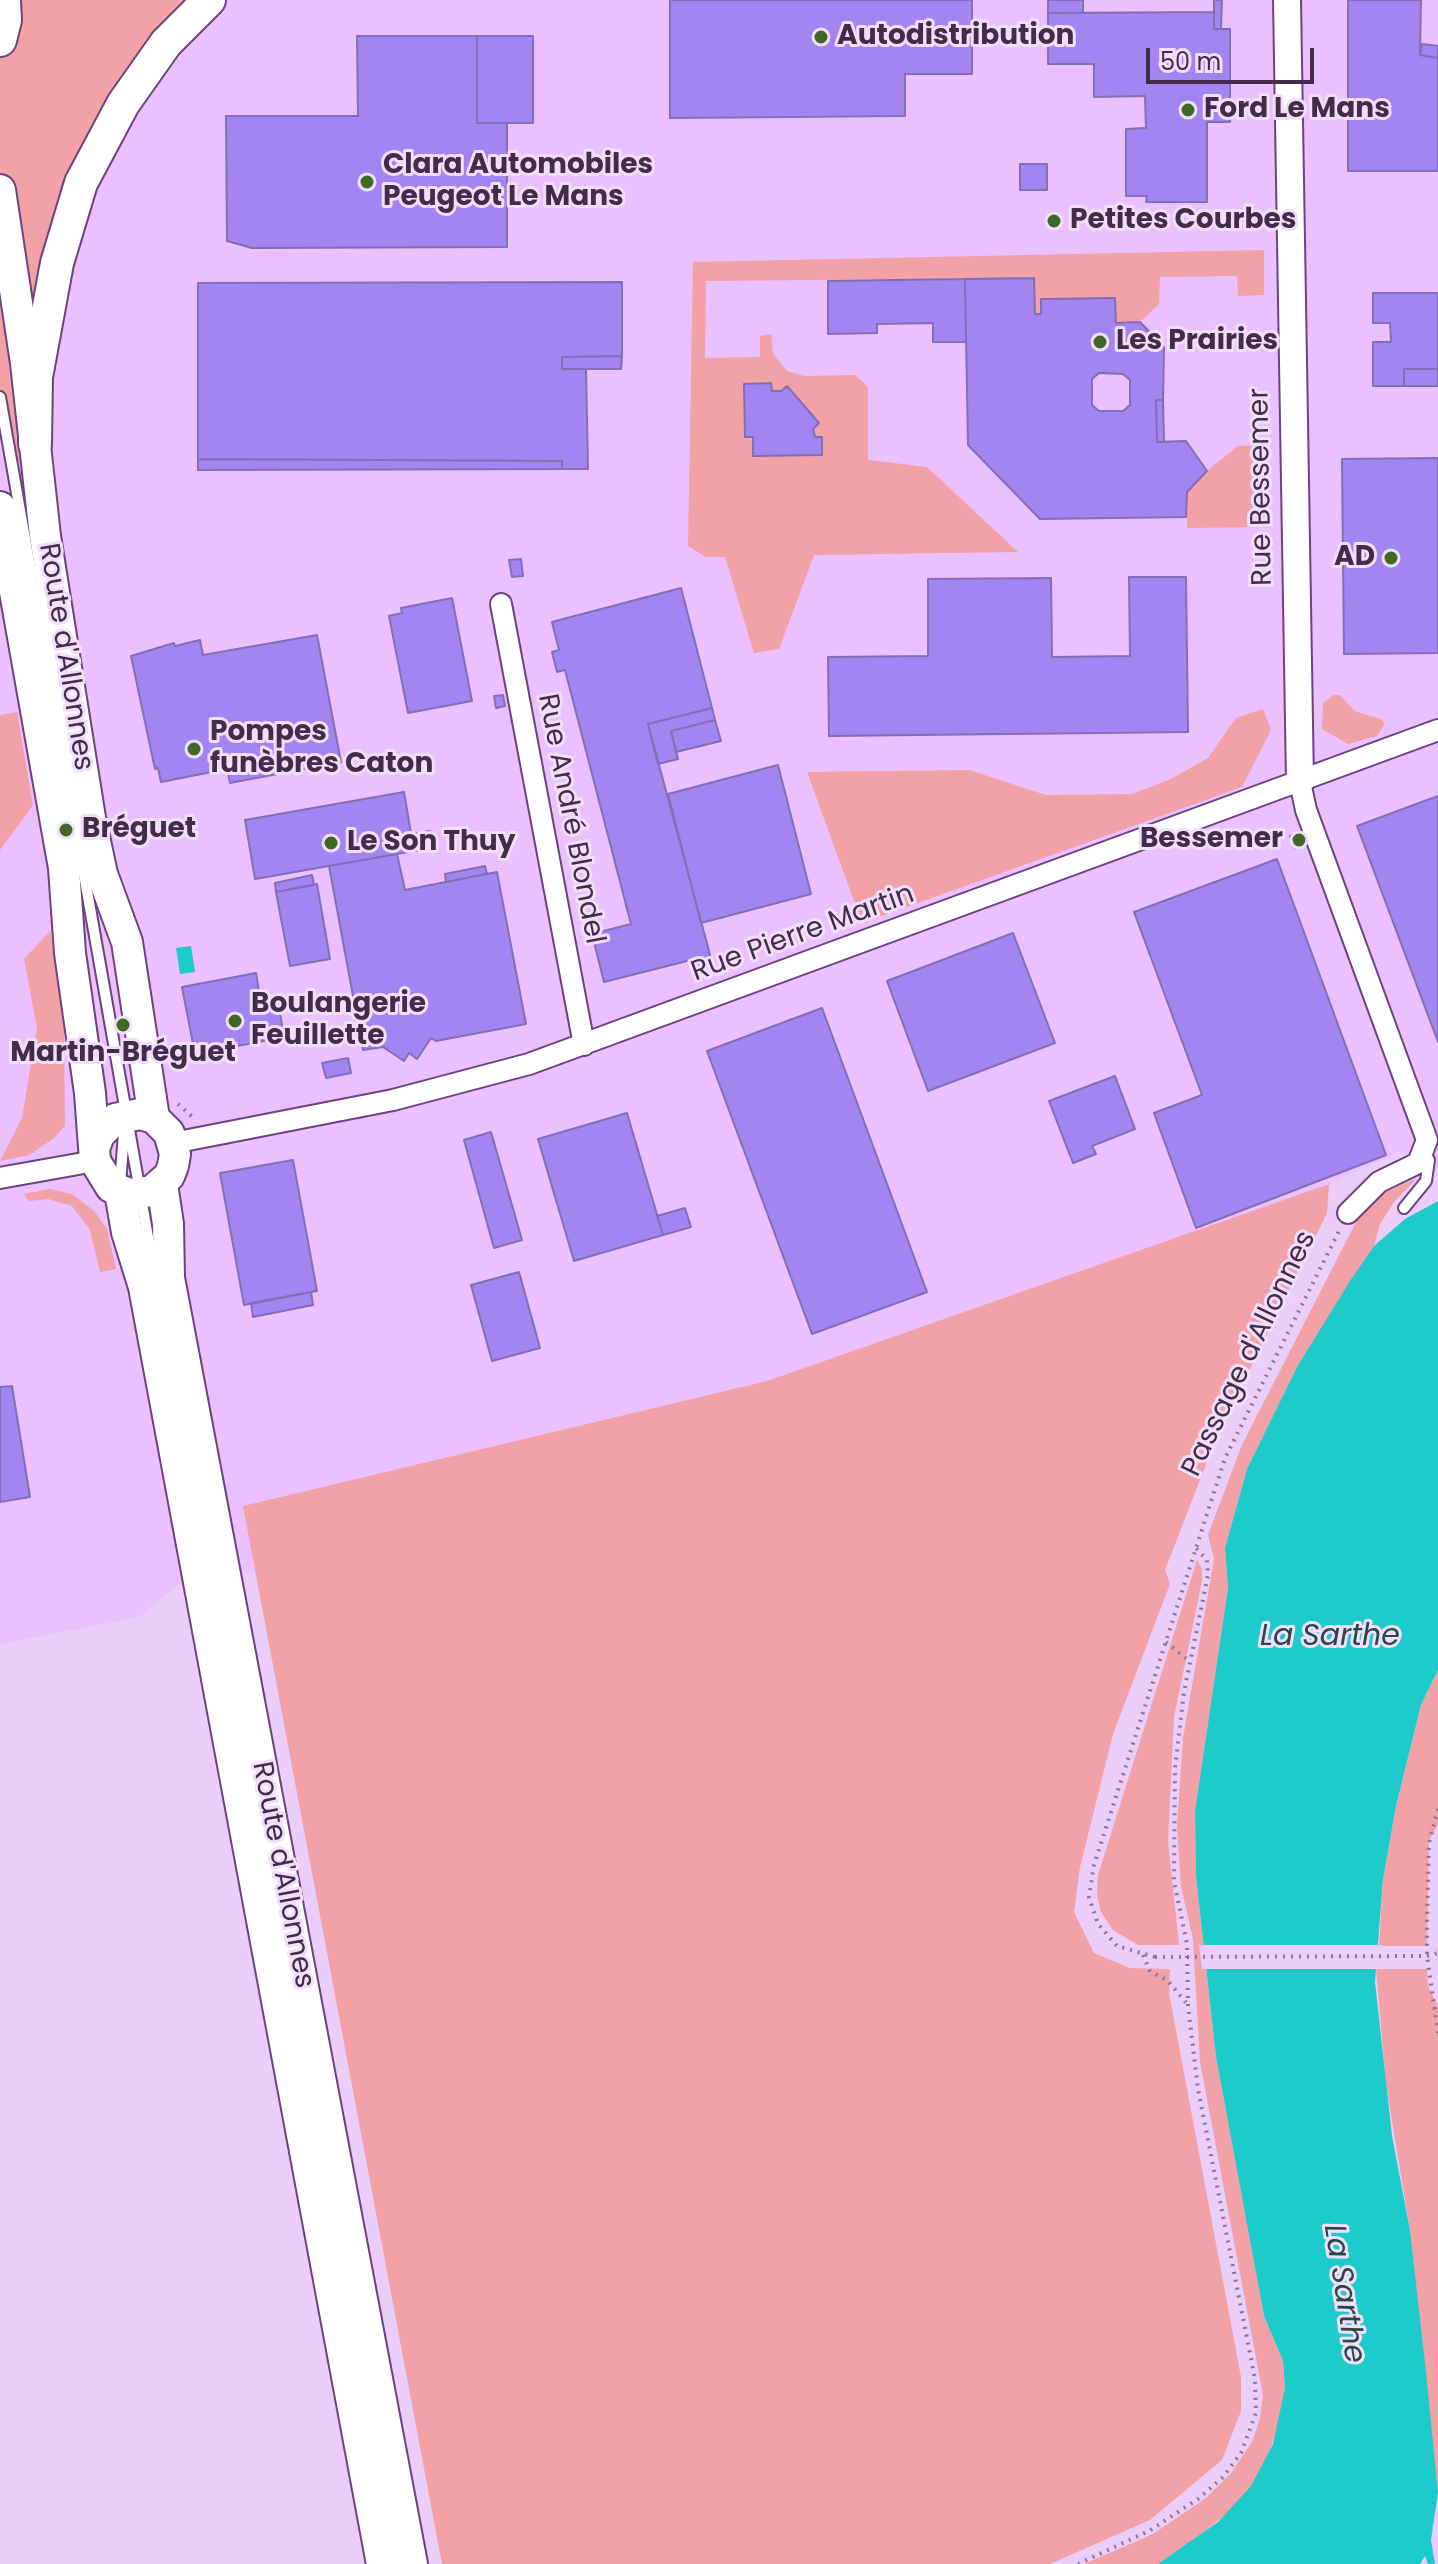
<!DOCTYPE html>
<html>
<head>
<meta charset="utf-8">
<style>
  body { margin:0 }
  #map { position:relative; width:1438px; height:2564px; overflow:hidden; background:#eacdf8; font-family:Poppins,sans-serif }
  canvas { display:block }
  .scale { position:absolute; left:1146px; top:48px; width:168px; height:36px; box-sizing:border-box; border:4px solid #412d4a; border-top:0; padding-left:10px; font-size:24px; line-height:28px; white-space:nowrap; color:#412d4a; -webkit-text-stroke:6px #f1defb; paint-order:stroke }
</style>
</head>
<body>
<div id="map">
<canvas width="1438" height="2564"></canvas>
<div class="scale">50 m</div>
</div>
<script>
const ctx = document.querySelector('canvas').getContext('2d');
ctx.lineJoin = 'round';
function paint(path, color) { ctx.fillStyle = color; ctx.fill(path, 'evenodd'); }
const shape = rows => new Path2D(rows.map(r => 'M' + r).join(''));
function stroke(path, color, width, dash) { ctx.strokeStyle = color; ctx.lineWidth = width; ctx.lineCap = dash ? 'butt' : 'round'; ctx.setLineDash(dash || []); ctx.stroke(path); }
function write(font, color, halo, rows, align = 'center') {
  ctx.font = font + ' Poppins,sans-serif'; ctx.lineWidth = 6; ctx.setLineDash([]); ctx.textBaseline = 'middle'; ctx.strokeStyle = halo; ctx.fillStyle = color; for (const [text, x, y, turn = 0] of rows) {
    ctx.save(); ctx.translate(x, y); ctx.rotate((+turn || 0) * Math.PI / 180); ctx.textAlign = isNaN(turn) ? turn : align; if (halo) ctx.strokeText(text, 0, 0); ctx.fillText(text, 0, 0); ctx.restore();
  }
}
const built = shape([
  [0,0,1438,0,1438,1170,1400,1151,1329,1184,767,1381,244,1506,258,1571,178,1585,139,1617,0,1644]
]);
const green = shape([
  [23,0,209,0,81,183,27,480,6,430,0,394,0,40,5,20],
  [1264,250,1264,295,1238,296,1237,276,1160,277,1159,304,1140,322,1116,323,1114,298,1041,300,1041,314,1035,314,1033,278,706,281,705,358,760,357,760,336,771,334,773,354,787,371,804,376,855,375,868,387,868,460,927,467,1018,552,814,555,779,649,754,653,725,557,706,557,688,546,693,262],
  [1266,445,1266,527,1187,528,1187,492,1207,471,1238,446],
  [1334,695,1340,695,1355,711,1383,720,1384,725,1377,736,1348,744,1322,729,1323,703],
  [1263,709,1271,730,1242,787,862,923,807,772,969,770,1046,795,1132,794,1171,779,1208,758,1236,718],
  [17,712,33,805,0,850,0,715],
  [50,931,64,1028,65,1126,53,1139,29,1155,0,1161,22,1118,37,1028,24,959],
  [1417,1178,1394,1202,1380,1224,1374,1246,1297,1367,1247,1469,1225,1548,1228,1588,1195,1811,1196,1876,1216,2057,1264,2316,1283,2361,1285,2388,1280,2422,1264,2466,1251,2486,1234,2508,1172,2557,1158,2564,1084,2564,1153,2534,1206,2498,1232,2472,1253,2440,1260,2418,1263,2395,1200,2062,1193,1939,1181,1887,1177,1826,1183,1738,1214,1559,1208,1535,1242,1445,1358,1218,1378,1196],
  [1329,1184,1327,1213,1219,1431,1165,1570,1170,1584,1113,1734,1080,1867,1074,1912,1094,1953,1130,1968,1170,1969,1169,1993,1241,2377,1241,2411,1222,2460,1150,2520,1050,2564,442,2564,243,1506,767,1381],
  [50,1189,72,1194,94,1211,107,1229,116,1269,100,1272,90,1230,72,1206,48,1199,29,1201,24,1194],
  [1197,1560,1202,1569,1202,1581,1174,1717,1168,1841,1179,1945,1138,1945,1113,1930,1101,1912,1097,1895,1098,1875],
  [1438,1670,1438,1823,1429,1841,1427,1946,1379,1946,1383,1879,1396,1806,1421,1705],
  [1376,1969,1427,1969,1428,1986,1438,2006,1438,2492,1410,2230,1386,2085]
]);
const water = shape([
  [191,946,195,972,180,974,176,948],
  [1438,1201,1438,1670,1421,1705,1396,1806,1383,1879,1375,1982,1392,2136,1410,2230,1426,2372,1438,2492,1431,2540,1435,2564,1428,2564,1425,2556,1420,2564,1158,2564,1218,2522,1251,2486,1273,2444,1285,2388,1283,2361,1264,2316,1216,2057,1196,1876,1195,1811,1228,1588,1225,1548,1247,1469,1297,1367,1350,1281,1374,1246,1405,1219]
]);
const pier = shape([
  [1199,1945,1383,1945,1380,1969,1202,1969]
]);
const building = shape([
  [670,0,972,0,972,74,905,74,905,116,670,118,670,0],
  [1048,0,1083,0,1083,13,1048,13,1048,0],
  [1214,0,1222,0,1221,29,1214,29,1214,0],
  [1348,0,1421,0,1420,55,1438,58,1438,171,1348,171,1348,0],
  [1214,12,1214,29,1230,29,1230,122,1207,122,1207,202,1146,202,1147,196,1126,196,1126,129,1146,128,1145,96,1094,97,1094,64,1048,64,1048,13,1214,12],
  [357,36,477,36,477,123,507,123,507,247,252,248,227,241,226,116,358,116,357,36],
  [477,36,533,36,533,123,477,123,477,36],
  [1422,44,1438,46,1438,58,1420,55,1422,44],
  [1020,164,1047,164,1047,190,1020,190,1020,164],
  [1034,278,1035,314,1041,314,1041,299,1115,298,1116,323,1140,322,1164,347,1163,400,1156,400,1157,442,1186,441,1207,471,1187,492,1186,517,1040,519,968,445,965,279,1034,278],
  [1099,373,1123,374,1130,380,1130,405,1123,411,1099,411,1092,405,1092,379,1099,373],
  [965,279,966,342,933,342,933,323,877,324,877,333,828,334,828,281,965,279],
  [622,282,622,356,562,357,562,369,586,369,588,469,562,469,562,461,198,459,198,283,622,282],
  [1373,293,1438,293,1438,369,1404,369,1404,386,1373,386,1373,342,1391,342,1390,323,1373,323,1373,293],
  [622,356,621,369,562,369,562,357,622,356],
  [1404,369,1438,369,1438,386,1404,386,1404,369],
  [771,383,772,391,781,391,787,386,819,423,813,429,815,437,822,437,822,455,753,456,753,437,745,437,744,384,771,383],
  [1156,400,1163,400,1164,442,1157,442,1156,400],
  [1438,458,1438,653,1344,654,1342,459,1438,458],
  [198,459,562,461,562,469,198,470,198,459],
  [521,559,523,576,512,577,509,560,521,559],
  [1129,577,1186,577,1188,732,829,736,828,657,928,656,928,579,1051,578,1052,657,1130,656,1129,577],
  [681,588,712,708,648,724,713,966,697,969,695,959,604,982,592,934,631,924,565,670,557,672,552,652,559,650,552,622,681,588],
  [452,598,472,701,408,713,389,616,402,613,401,608,452,598],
  [317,635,341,762,230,783,227,769,161,782,158,768,155,769,131,656,174,643,175,646,200,640,203,655,317,635],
  [503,695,505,706,496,708,494,696,503,695],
  [712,708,715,720,671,731,678,759,658,764,648,724,712,708],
  [715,720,721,741,676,752,671,731,715,720],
  [778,765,811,894,701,923,668,794,778,765],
  [404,792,414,851,255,879,245,820,404,792],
  [1438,796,1438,1042,1357,826,1438,796],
  [430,831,433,848,414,851,411,834,430,831],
  [1303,831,1308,843,1295,848,1290,836,1303,831],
  [397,854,405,890,497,872,526,1024,436,1041,431,1038,417,1059,409,1053,404,1061,383,1047,363,1050,329,866,397,854],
  [1277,859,1386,1155,1196,1228,1154,1113,1202,1095,1134,912,1277,859],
  [485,866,487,874,446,882,445,874,485,866],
  [312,875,314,885,276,892,275,883,312,875],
  [317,884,330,959,290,966,276,892,317,884],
  [1013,933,1055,1043,928,1091,887,981,1013,933],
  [256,973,261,1004,278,1001,284,1037,195,1054,182,987,256,973],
  [822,1008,927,1292,812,1334,707,1051,822,1008],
  [348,1058,351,1073,326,1078,322,1063,348,1058],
  [1115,1076,1135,1129,1092,1146,1096,1154,1073,1163,1049,1101,1115,1076],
  [627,1113,663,1235,574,1261,538,1139,627,1113],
  [491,1132,522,1240,494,1248,464,1140,491,1132],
  [293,1160,317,1291,244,1305,220,1173,293,1160],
  [685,1208,691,1227,663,1235,657,1216,685,1208],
  [519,1272,540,1348,492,1361,471,1285,519,1272],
  [311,1292,313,1305,253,1317,251,1303,311,1292],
  [12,1386,30,1497,0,1502,0,1387,12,1386]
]);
const path = shape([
  [178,1104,195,1119],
  [1166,1642,1189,1661],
  [1438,1809,1429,1843,1427,1920,1427,1956,1438,2033],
  [1143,1955,1150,1971,1168,1981,1188,2005],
  [1427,1956,1438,1953],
  [1155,1957,1117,1946,1098,1924,1089,1897,1094,1865,1225,1458,1340,1229],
  [1078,2564,1149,2531,1198,2499,1222,2478,1241,2453,1256,2413,1255,2379,1198,2089,1188,2006,1187,1944,1174,1881,1175,1768,1184,1692,1208,1575,1207,1560,1196,1548]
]);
const service = shape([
  [0,397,155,1277],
  [120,1185,124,1133],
  [1404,1208,1426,1181,1429,1160,1426,1155]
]);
const minor = shape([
  [501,604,584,1045],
  [1300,782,1306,810,1427,1140,1418,1163,1379,1182,1348,1213],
  [173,1143,393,1100,529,1064,1438,730],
  [0,1178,95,1161]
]);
const tertiary = shape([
  [1287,0,1300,782]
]);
const secondary = shape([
  [0,190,26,363,45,536,90,818,102,874,127,942,154,1118],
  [0,507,64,868,70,953,90,1093,95,1161,111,1187,130,1194,152,1191,169,1176,173,1166,175,1154,169,1133,154,1118,140,1114,115,1119,99,1135,95,1146],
  [162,1184,168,1224,169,1278,412,2564],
  [120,1192,127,1232,144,1287,382,2564]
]);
const primary = shape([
  [0,40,5,20,4,0],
  [35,444,36,377,57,263,81,183,123,104,166,43,209,0]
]);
const pathBridge = shape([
  [1155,1957,1427,1956]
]);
const markers = [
  [821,37,8,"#406925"],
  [1188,110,8,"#406925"],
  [367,182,8,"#406925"],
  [1054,221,8,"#406925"],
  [1100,342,8,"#406925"],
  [1391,558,8,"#406925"],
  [194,749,8,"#406925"],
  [66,830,8,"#406925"],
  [1299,840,8,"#406925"],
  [331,843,8,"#406925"],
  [235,1021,8,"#406925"],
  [123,1025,8,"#406925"]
];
const poiNames = [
  ["Autodistribution",837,37],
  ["Ford Le Mans",1204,110],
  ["Clara Automobiles",383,166],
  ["Peugeot Le Mans",383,198],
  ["Petites Courbes",1070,221],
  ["Les Prairies",1116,342],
  ["AD",1375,558,"right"],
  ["Pompes",210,733],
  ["funèbres Caton",210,765],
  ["Bréguet",82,830],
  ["Bessemer",1283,840,"right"],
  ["Le Son Thuy",347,843],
  ["Boulangerie",251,1005],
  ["Feuillette",251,1037],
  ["Martin-Bréguet",123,1054,"center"]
];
const streetNames = [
  ["Rue Bessemer",1262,487,-91],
  ["Route d'Allonnes",65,657,81],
  ["Rue André Blondel",570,819,79],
  ["Rue Pierre Martin",803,934,-20],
  ["Passage d'Allonnes",1250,1354,-64],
  ["Route d'Allonnes",282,1875,79]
];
const waterNames = [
  ["La Sarthe",1330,1637],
  ["La Sarthe",1343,2294,81]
];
paint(built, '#eac0fe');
paint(green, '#f2a1a7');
paint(water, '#1ecbcb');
paint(pier, '#eacdf8');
paint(building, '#a385f2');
stroke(building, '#816fb7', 2);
stroke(service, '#6d4281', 14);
stroke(minor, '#6d4281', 24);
stroke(tertiary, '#6d4281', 30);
stroke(secondary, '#6d4281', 34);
stroke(primary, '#6d4281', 36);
stroke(path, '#8e769a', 4, [2, 6]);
stroke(service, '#fff', 10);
stroke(minor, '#fff', 20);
stroke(tertiary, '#fff', 26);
stroke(secondary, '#fff', 30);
stroke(primary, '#fff', 32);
stroke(pathBridge, '#8e769a', 4, [2, 6]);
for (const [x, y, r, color] of markers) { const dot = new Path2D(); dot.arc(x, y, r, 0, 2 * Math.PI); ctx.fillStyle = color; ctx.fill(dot); stroke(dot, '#f1defb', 3); }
write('bold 28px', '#412d4a', '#f1defb', poiNames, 'left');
write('28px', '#412d4a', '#f1defb', streetNames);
write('italic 30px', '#284848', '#f1defb', waterNames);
</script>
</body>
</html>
